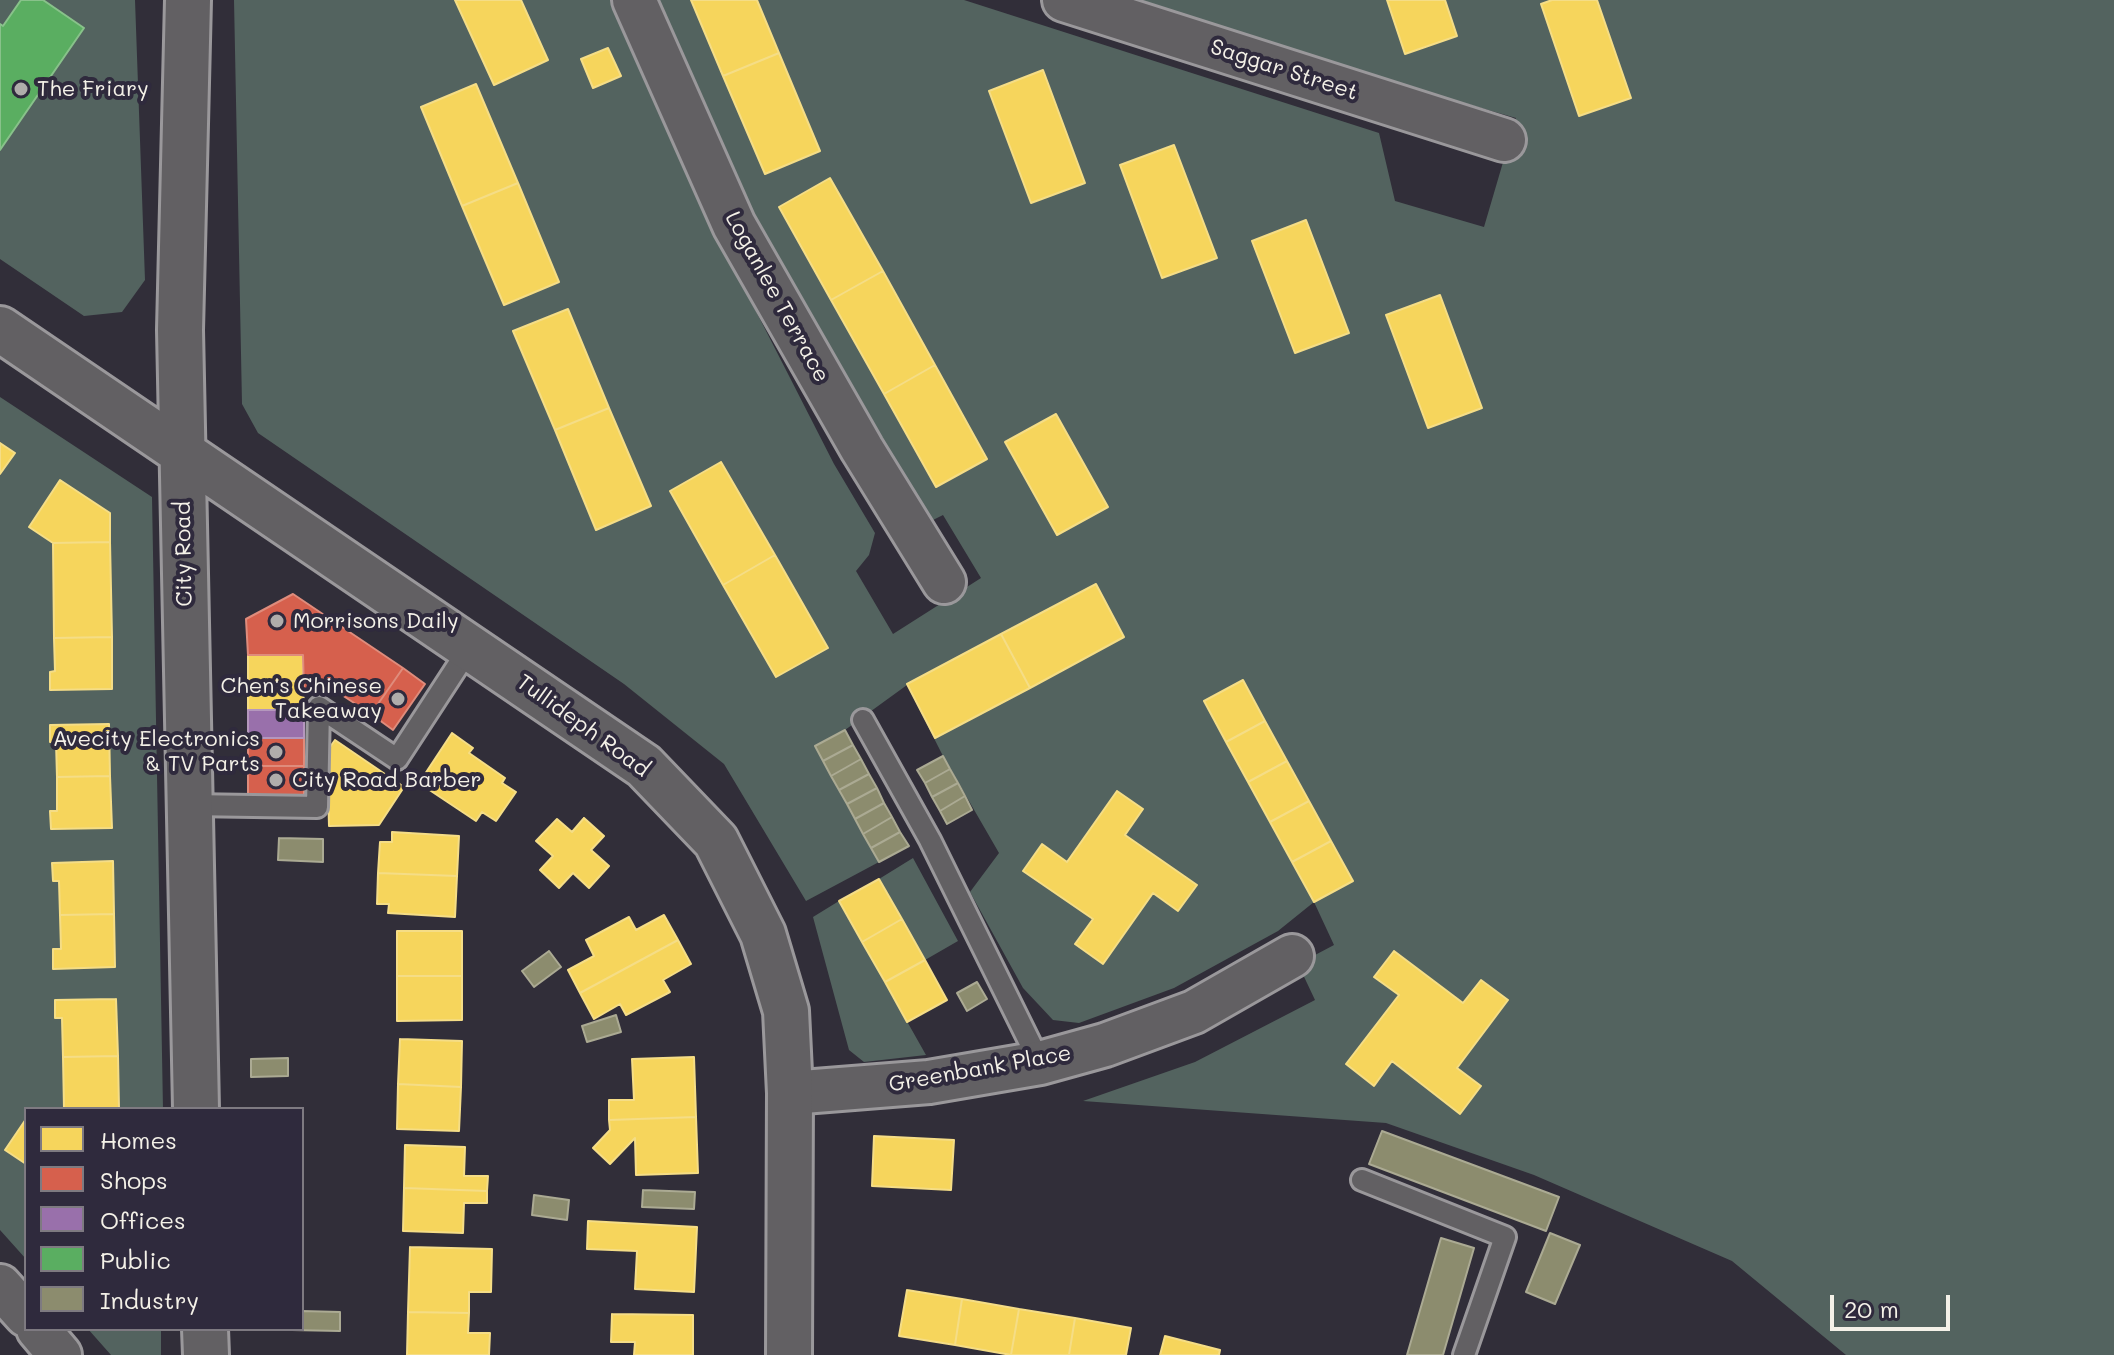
<!DOCTYPE html>
<html>
<head>
<meta charset="utf-8">
<style>
  body { margin:0 }
  #map { position:relative; width:2114px; height:1355px; overflow:hidden; background:#312e39; font-family:Mali,sans-serif }
  canvas { display:block }
  .legend { position:absolute; left:24px; top:1107px; width:280px; height:224px; box-sizing:border-box; background:#2f2a3d; border:2px solid #7e7a81; margin:0; padding:10px 14px; list-style:none; font-size:24px; color:#f4f1e8 }
  .legend li { display:flex; align-items:center; gap:16px; height:40px }
  .legend b { width:40px; border:2px solid #7e7a81 }
  .scale { position:absolute; left:1830px; top:1295px; width:120px; height:36px; box-sizing:border-box; border:4px solid #f4f1e8; border-top:0; padding-left:10px; font-size:24px; line-height:28px; white-space:nowrap; color:#f4f1e8; -webkit-text-stroke:6px #2f2a3d; paint-order:stroke }
</style>
</head>
<body>
<div id="map">
<canvas width="2114" height="1355"></canvas>
<ul class="legend">
<li><b style="height:22px;background:#f6d55c"></b>Homes</li>
<li><b style="height:22px;background:#d6604d"></b>Shops</li>
<li><b style="height:22px;background:#9970ab"></b>Offices</li>
<li><b style="height:22px;background:#5aae61"></b>Public</li>
<li><b style="height:22px;background:#8c8c6e"></b>Industry</li>
</ul>
<div class="scale">20 m</div>
</div>
<script>
const ctx = document.querySelector('canvas').getContext('2d');
ctx.lineJoin = 'round';
function paint(path, color) { ctx.fillStyle = color; ctx.fill(path, 'evenodd'); }
const shape = rows => new Path2D(rows.map(r => 'M' + r).join(''));
function stroke(path, color, width, dash) { ctx.strokeStyle = color; ctx.lineWidth = width; ctx.lineCap = dash ? 'butt' : 'round'; ctx.setLineDash(dash || []); ctx.stroke(path); }
function write(font, color, halo, rows, align = 'center') {
  ctx.font = font + ' Mali,sans-serif'; ctx.lineWidth = 8; ctx.setLineDash([]); ctx.textBaseline = 'middle'; ctx.strokeStyle = halo; ctx.fillStyle = color; for (const [text, x, y, turn = 0] of rows) {
    ctx.save(); ctx.translate(x, y); ctx.rotate((+turn || 0) * Math.PI / 180); ctx.textAlign = isNaN(turn) ? turn : align; if (halo) ctx.strokeText(text, 0, 0); ctx.fillText(text, 0, 0); ctx.restore();
  }
}
const green = shape([
  [0,0,135,0,145,280,122,312,84,316,0,259],
  [234,0,612,0,716,233,834,464,875,533,869,555,856,571,893,634,981,578,943,515,929,522,751,215,656,0,964,0,1379,133,1395,201,1484,227,1516,118,1394,83,1141,0,2114,0,2114,1355,1846,1355,1732,1261,1534,1175,1386,1123,1083,1101,1195,1062,1315,1000,1298,964,1334,945,1314,902,1278,931,1174,988,1079,1023,1053,1020,1023,988,970,892,999,853,943,756,907,685,845,730,816,746,879,862,806,901,724,764,624,684,258,433,242,404],
  [1242,680,1352,880,1314,901,1204,702],
  [0,397,152,497,163,1109,26,1109,26,1259,0,1230],
  [913,858,958,941,925,960,879,879],
  [839,901,926,1055,864,1062,849,1050,813,917],
  [88,1329,161,1329,161,1355,111,1355]
]);
const homes = shape([
  [455,0,521,0,548,60,494,85,455,0],
  [691,0,757,0,779,53,723,76,691,0],
  [1387,0,1445,0,1457,36,1405,54,1387,0],
  [1552,0,1597,0,1631,98,1579,116,1541,4,1552,0],
  [608,48,621,76,593,88,581,59,608,48],
  [779,53,820,151,765,174,723,76,779,53],
  [1043,70,1085,183,1031,203,989,91,1043,70],
  [476,84,518,183,462,206,421,107,476,84],
  [1174,145,1217,258,1162,278,1120,165,1174,145],
  [830,178,883,271,831,300,779,207,830,178],
  [518,183,559,282,504,305,462,206,518,183],
  [1306,220,1349,333,1295,353,1252,241,1306,220],
  [883,271,935,365,884,394,831,300,883,271],
  [1440,295,1482,408,1428,428,1386,315,1440,295],
  [568,309,609,408,555,430,513,331,568,309],
  [935,365,987,459,936,487,884,394,935,365],
  [609,408,651,506,596,530,555,430,609,408],
  [1056,414,1108,507,1057,535,1005,442,1056,414],
  [0,443,15,453,0,474,0,443],
  [721,462,775,555,723,585,670,491,721,462],
  [60,480,110,513,110,542,53,543,29,527,60,480],
  [110,542,112,637,54,638,53,543,110,542],
  [775,555,828,648,776,677,723,585,775,555],
  [1096,584,1124,637,1030,688,1001,634,1096,584],
  [1001,634,1030,688,935,738,907,684,1001,634],
  [112,637,112,689,50,690,50,672,55,671,54,638,112,637],
  [248,655,303,655,303,681,248,681,248,655],
  [1243,680,1265,721,1226,742,1204,701,1243,680],
  [248,681,303,681,304,710,248,710,248,681],
  [1265,721,1287,761,1248,782,1226,742,1265,721],
  [109,724,110,776,57,777,56,742,50,742,50,725,109,724],
  [452,733,473,748,469,753,505,778,502,783,516,792,496,821,482,812,476,821,419,783,452,733],
  [335,740,404,787,379,825,329,826,327,751,335,740],
  [1287,761,1309,801,1270,822,1248,782,1287,761],
  [110,776,112,828,51,829,50,811,57,811,57,777,110,776],
  [1117,791,1143,809,1125,835,1197,885,1178,911,1153,893,1103,964,1075,944,1093,919,1023,871,1042,844,1067,862,1117,791],
  [1309,801,1331,841,1292,862,1270,822,1309,801],
  [584,818,604,836,591,850,609,866,589,888,573,873,559,888,540,870,553,856,536,841,557,819,572,832,584,818],
  [392,832,459,836,457,876,378,873,380,842,392,842,392,832],
  [1331,841,1353,881,1314,902,1292,862,1331,841],
  [113,861,114,914,60,915,59,881,53,881,52,863,113,861],
  [378,873,457,876,455,917,388,913,389,904,377,904,378,873],
  [879,879,902,919,862,942,839,901,879,879],
  [114,914,115,967,53,969,53,949,61,949,60,915,114,914],
  [664,915,678,940,580,993,568,970,594,956,586,940,629,917,636,930,664,915],
  [902,919,925,960,885,982,862,942,902,919],
  [397,931,462,931,462,976,397,976,397,931],
  [678,940,691,964,663,980,670,992,626,1015,620,1004,594,1019,580,993,678,940],
  [1394,951,1463,1003,1481,980,1508,1000,1457,1068,1481,1086,1460,1114,1392,1061,1374,1086,1346,1064,1399,995,1374,977,1394,951],
  [925,960,947,1000,907,1022,885,982,925,960],
  [397,976,462,976,462,1020,397,1021,397,976],
  [116,999,118,1056,63,1057,62,1018,55,1018,55,1000,116,999],
  [400,1039,462,1041,461,1087,398,1084,400,1039],
  [118,1056,119,1109,64,1109,63,1057,118,1056],
  [694,1057,696,1117,609,1120,609,1100,634,1100,632,1059,694,1057],
  [398,1084,461,1087,459,1131,397,1129,398,1084],
  [696,1117,698,1173,636,1175,635,1138,610,1164,593,1148,610,1130,609,1120,696,1117],
  [26,1119,26,1164,5,1150,26,1119],
  [874,1136,954,1140,951,1190,872,1186,874,1136],
  [405,1145,465,1147,464,1176,488,1176,487,1191,404,1188,405,1145],
  [404,1188,487,1191,487,1203,464,1203,463,1233,403,1231,404,1188],
  [588,1221,697,1227,694,1292,635,1289,637,1251,587,1249,588,1221],
  [410,1247,492,1249,491,1292,469,1292,469,1313,408,1312,410,1247],
  [907,1290,962,1299,955,1345,899,1336,907,1290],
  [962,1299,1019,1309,1011,1355,955,1345,962,1299],
  [1019,1309,1075,1318,1069,1355,1011,1355,1019,1309],
  [408,1312,469,1313,468,1333,490,1333,489,1355,407,1355,408,1312],
  [612,1314,693,1315,693,1355,634,1355,635,1342,611,1342,612,1314],
  [1075,1318,1131,1328,1126,1355,1069,1355,1075,1318],
  [1165,1336,1220,1350,1219,1355,1160,1355,1165,1336]
]);
const shops = shape([
  [293,594,403,668,371,714,322,682,304,691,303,655,248,655,246,619,293,594],
  [403,668,425,684,393,730,371,714,403,668],
  [248,738,304,738,304,766,248,766,248,738],
  [248,766,304,766,304,795,248,795,248,766]
]);
const offices = shape([
  [248,710,304,710,304,738,248,738,248,710]
]);
const public = shape([
  [21,0,43,0,84,28,0,150,0,24,3,26,21,0]
]);
const industry = shape([
  [845,730,853,745,823,761,815,746,845,730],
  [853,745,861,759,831,776,823,761,853,745],
  [943,756,950,769,925,783,917,770,943,756],
  [861,759,869,774,839,790,831,776,861,759],
  [950,769,958,783,932,797,925,783,950,769],
  [869,774,877,788,847,804,839,790,869,774],
  [958,783,965,796,940,811,932,797,958,783],
  [877,788,884,803,855,819,847,804,877,788],
  [965,796,972,810,947,824,940,811,965,796],
  [884,803,892,817,863,834,855,819,884,803],
  [892,817,900,832,871,848,863,834,892,817],
  [900,832,909,846,879,862,871,848,900,832],
  [279,838,323,839,323,862,278,860,279,838],
  [549,951,561,967,534,987,522,971,549,951],
  [977,982,987,999,967,1011,957,993,977,982],
  [616,1015,621,1032,587,1042,582,1026,616,1015],
  [288,1058,288,1076,251,1077,251,1059,288,1058],
  [1382,1131,1559,1197,1546,1231,1369,1164,1382,1131],
  [643,1190,695,1192,694,1209,642,1207,643,1190],
  [534,1195,569,1200,567,1220,532,1215,534,1195],
  [1550,1233,1580,1245,1555,1304,1526,1292,1550,1233],
  [1441,1238,1474,1248,1443,1355,1407,1355,1441,1238],
  [302,1311,340,1312,340,1331,292,1330,302,1329,302,1311]
]);
const service = shape([
  [863,720,930,840,1040,1063],
  [190,805,317,807,319,707,397,759,470,647],
  [1362,1180,1505,1237,1464,1355]
]);
const minor = shape([
  [634,0,734,225,862,449,944,582],
  [1064,0,1504,140],
  [790,1093,929,1082,1040,1063,1105,1045,1194,1012,1292,956],
  [0,1286,26,1315],
  [38,1329,60,1355]
]);
const tertiary = shape([
  [188,0,180,330,196,1109],
  [0,329,644,766,716,841,763,934,786,1011,790,1093,789,1355],
  [205,1329,206,1355]
]);
const markers = [
  [21,89,8,"#b0adab"],
  [277,621,8,"#b0adab"],
  [398,699,8,"#b0adab"],
  [276,752,8,"#b0adab"],
  [276,780,8,"#b0adab"]
];
const streetNames = [
  ["Saggar Street",1284,70,18],
  ["Loganlee Terrace",777,297,61],
  ["City Road",184,554,-91],
  ["Tullideph Road",583,726,36],
  ["Greenbank Place",980,1069,-10]
];
const poiNames = [
  ["The Friary",37,89],
  ["Morrisons Daily",293,621],
  ["Chen's Chinese",382,686,"right"],
  ["Takeaway",382,711,"right"],
  ["Avecity Electronics",260,739,"right"],
  ["& TV Parts",260,764,"right"],
  ["City Road Barber",292,780]
];
paint(green, '#53635f');
paint(homes, '#f6d55c');
stroke(homes, '#f5dd86', 2);
paint(shops, '#d6604d');
stroke(shops, '#df8c7c', 2);
paint(offices, '#9970ab');
stroke(offices, '#b497bd', 2);
paint(public, '#5aae61');
stroke(public, '#88c28a', 2);
paint(industry, '#8c8c6e');
stroke(industry, '#abaa93', 2);
stroke(service, '#9a989b', 26);
stroke(minor, '#9a989b', 48);
stroke(tertiary, '#9a989b', 50);
stroke(service, '#626063', 20);
stroke(minor, '#626063', 42);
stroke(tertiary, '#626063', 44);
for (const [x, y, r, color] of markers) { const dot = new Path2D(); dot.arc(x, y, r, 0, 2 * Math.PI); ctx.fillStyle = color; ctx.fill(dot); stroke(dot, '#2f2a3d', 3); }
write('22px', '#f4f1e8', '#2f2a3d', streetNames);
write('22px', '#f4f1e8', '#2f2a3d', poiNames, 'left');
</script>
</body>
</html>
